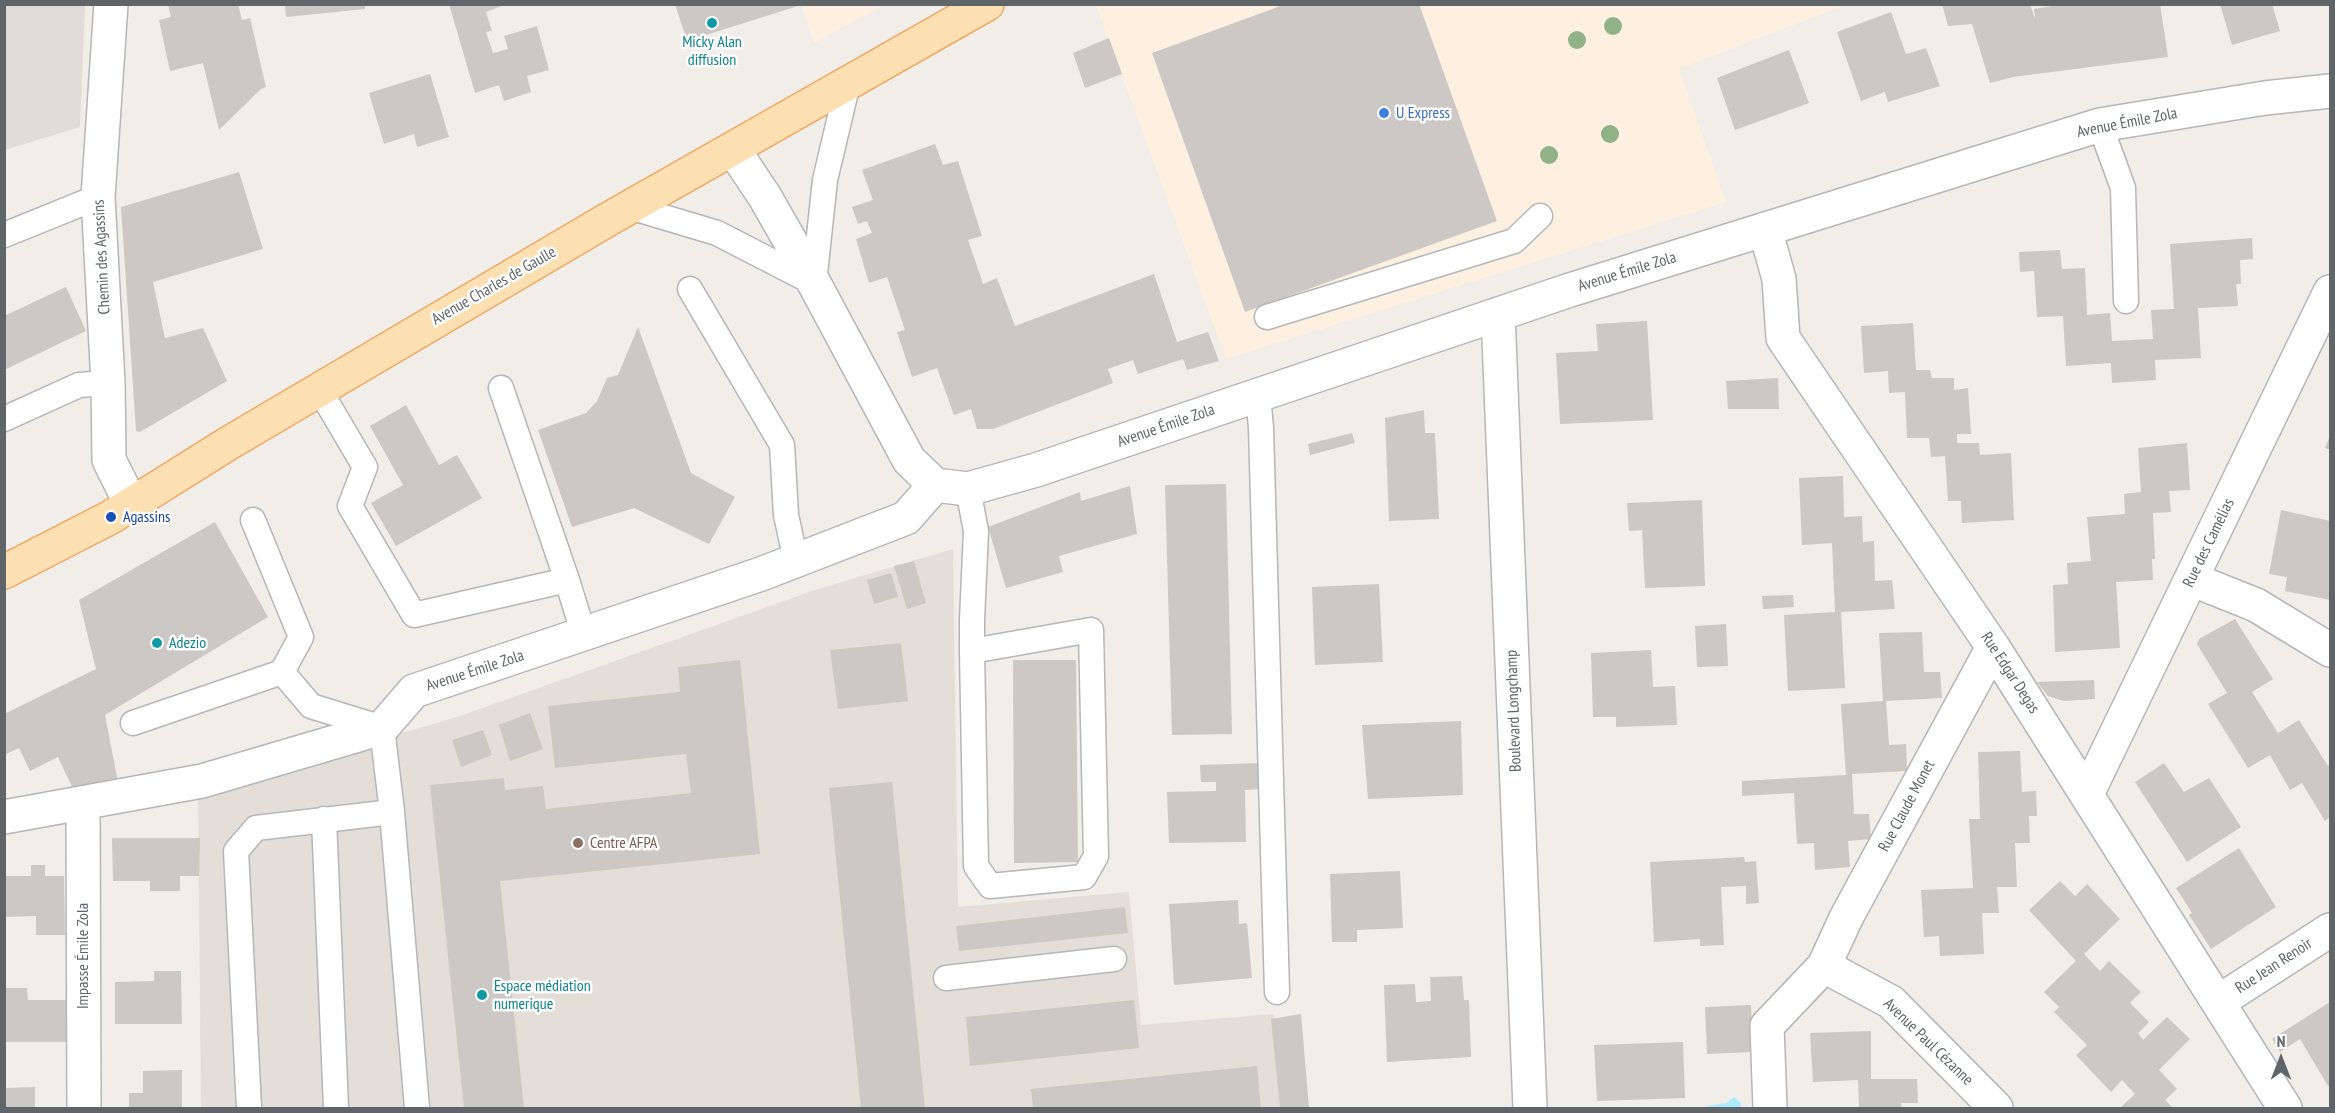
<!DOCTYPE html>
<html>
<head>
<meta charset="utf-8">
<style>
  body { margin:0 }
  #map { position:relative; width:2335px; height:1113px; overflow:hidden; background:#f1ede8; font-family:"PT Sans Narrow",sans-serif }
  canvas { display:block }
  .frame { position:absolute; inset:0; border:6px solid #5f6568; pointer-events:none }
  .north { position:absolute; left:2251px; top:1029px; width:60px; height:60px; -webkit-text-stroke:4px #fff; paint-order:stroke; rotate:0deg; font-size:16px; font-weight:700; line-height:24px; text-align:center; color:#5f6568 }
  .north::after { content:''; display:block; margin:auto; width:21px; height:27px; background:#5f6568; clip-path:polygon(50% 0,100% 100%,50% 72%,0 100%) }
</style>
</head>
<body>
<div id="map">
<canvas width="2335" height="1113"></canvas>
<div class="frame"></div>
<div class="north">N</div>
</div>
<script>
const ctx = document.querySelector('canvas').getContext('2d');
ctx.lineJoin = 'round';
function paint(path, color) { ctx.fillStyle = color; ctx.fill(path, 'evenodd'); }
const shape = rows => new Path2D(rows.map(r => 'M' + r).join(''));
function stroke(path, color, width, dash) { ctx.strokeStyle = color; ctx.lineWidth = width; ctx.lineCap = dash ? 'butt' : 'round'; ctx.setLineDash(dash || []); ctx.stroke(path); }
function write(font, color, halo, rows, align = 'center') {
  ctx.font = font + ' "PT Sans Narrow",sans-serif'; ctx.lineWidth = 5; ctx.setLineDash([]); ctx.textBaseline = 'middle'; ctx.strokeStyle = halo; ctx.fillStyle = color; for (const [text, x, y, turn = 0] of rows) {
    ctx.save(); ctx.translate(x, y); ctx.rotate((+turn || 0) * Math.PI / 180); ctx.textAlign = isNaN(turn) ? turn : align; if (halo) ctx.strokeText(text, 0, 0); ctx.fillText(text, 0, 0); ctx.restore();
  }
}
const commercial = shape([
  [801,4,884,5,814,43],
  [1096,5,1845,5,1679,69,1726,202,1226,359]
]);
const industrial = shape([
  [5,4,85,5,80,127,5,150]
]);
const education = shape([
  [953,549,958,907,1129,892,1141,1025,1274,1014,1280,1108,201,1108,198,793,457,717,818,589]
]);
const water = shape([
  [1734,1097,1741,1103,1741,1108,1703,1108,1708,1106,1726,1103]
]);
const building = shape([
  [168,4,238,4,242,20,250,18,266,87,261,89,219,130,203,63,170,71,159,20,171,17],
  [285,4,365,4,365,9,286,17],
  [449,4,507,4,486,12,492,31,486,32,493,53,508,49,504,36,537,26,549,70,527,76,531,92,504,101,499,85,475,93],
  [675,4,801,4,801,5,687,41],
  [1286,4,1419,4,1497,221,1245,312,1152,53],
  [1942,4,2030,4,2035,19,2034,9,2064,4,2160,4,2168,57,2013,77,1990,83,1972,24,1948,26],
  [2220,4,2272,4,2280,31,2232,45],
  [1891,12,1906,54,1926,48,1940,86,1888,102,1885,92,1861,101,1837,32],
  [1109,38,1122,74,1085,88,1073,53],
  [1789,50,1809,103,1735,130,1717,78],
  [430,74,449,137,417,147,414,134,384,144,369,93],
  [935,144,943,165,958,161,982,236,968,240,983,284,997,278,1015,326,1154,274,1177,342,1208,332,1219,361,1187,370,1183,359,1138,374,1133,360,1108,369,1113,383,993,429,977,429,971,409,954,415,937,368,912,377,897,332,905,330,887,277,869,283,856,239,872,233,867,221,858,224,852,207,873,200,862,170],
  [239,172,263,249,153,282,165,338,203,328,227,381,140,432,136,431,121,207],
  [2252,238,2253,259,2240,260,2241,284,2236,284,2238,306,2198,308,2201,358,2155,360,2156,380,2112,383,2111,363,2066,366,2063,316,2037,317,2034,271,2020,272,2019,252,2060,250,2062,269,2085,268,2087,315,2110,313,2112,341,2153,339,2151,310,2174,309,2170,244],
  [66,287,86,331,4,370,4,316],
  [1647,321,1653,420,1560,424,1556,353,1598,351,1596,324],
  [1913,323,1916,370,1930,370,1932,378,1954,378,1954,390,1968,388,1971,434,1957,434,1957,443,1979,443,1980,455,2011,453,2014,520,1962,523,1961,501,1948,501,1945,456,1931,457,1929,438,1907,438,1905,392,1889,393,1888,371,1864,373,1861,326],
  [638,327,691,473,735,497,709,544,634,508,572,527,538,430,586,413,597,401,607,378,618,375],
  [1778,378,1779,409,1728,409,1726,381],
  [406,405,439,465,457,455,482,498,396,546,371,503,403,485,370,426],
  [1424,410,1425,433,1435,433,1439,519,1389,521,1385,418],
  [1352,433,1355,443,1310,455,1308,444],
  [2330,436,2330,450,2325,448],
  [2187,443,2190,490,2169,491,2171,512,2153,513,2155,559,2152,559,2153,580,2116,582,2120,648,2055,652,2053,585,2068,584,2067,563,2091,561,2087,517,2125,514,2124,494,2141,492,2138,448],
  [1843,476,1844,517,1862,516,1863,542,1874,541,1875,581,1892,580,1895,609,1841,612,1845,688,1788,691,1784,615,1835,612,1832,543,1802,545,1799,478],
  [1226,484,1232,734,1172,735,1165,485],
  [1130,486,1137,534,1059,556,1063,572,1006,588,988,527,1080,492,1081,501],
  [1702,500,1705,586,1645,588,1642,530,1629,531,1627,503],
  [2281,510,2330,521,2330,600,2285,591,2287,577,2269,574],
  [215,522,268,617,105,715,119,787,76,795,58,757,30,771,19,748,4,755,4,714,96,669,79,600],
  [914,561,926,603,907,609,894,566],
  [891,573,898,597,874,604,867,580],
  [1379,584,1383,662,1315,665,1312,587],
  [1793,595,1794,607,1763,609,1762,596],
  [2235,619,2273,679,2252,692,2278,733,2299,720,2328,766,2330,764,2330,817,2325,821,2302,783,2290,790,2270,755,2248,768,2208,704,2227,693,2197,644,2199,639],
  [1726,624,1728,666,1697,667,1695,626],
  [1922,632,1924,672,1940,672,1942,698,1886,701,1889,745,1906,744,1907,771,1852,774,1854,814,1869,814,1871,839,1848,841,1850,867,1815,870,1814,843,1797,844,1794,793,1742,796,1742,781,1846,775,1841,704,1883,701,1879,633],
  [901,643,908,701,838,709,830,650],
  [1651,650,1653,687,1675,686,1677,725,1616,727,1616,717,1593,717,1591,653],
  [740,660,760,854,500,881,524,1108,464,1108,430,785,504,778,505,790,543,786,546,809,691,793,686,754,555,768,548,706,680,692,678,667],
  [1013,660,1076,660,1078,862,1014,863],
  [2094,680,2095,699,2064,701,2048,696,2037,682],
  [530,713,543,749,510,761,499,725],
  [1461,721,1463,795,1368,799,1362,725],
  [483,730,492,755,461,767,452,740],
  [2020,751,2022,792,2036,791,2037,816,2029,816,2030,843,2015,843,2017,887,1997,887,1999,913,1982,913,1984,954,1940,956,1939,936,1924,937,1921,890,1973,888,1969,819,1980,819,1978,752],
  [1261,763,1261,789,1245,790,1246,842,1169,843,1167,792,1216,791,1216,782,1201,782,1200,765],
  [2164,763,2184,792,2209,778,2241,827,2187,862,2135,782],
  [892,782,925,1108,861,1108,829,788],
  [112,838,200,838,199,876,180,876,180,891,150,891,150,881,113,881],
  [2239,848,2276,907,2211,949,2189,915,2192,913,2176,888],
  [1744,857,1745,862,1756,861,1759,903,1746,904,1746,886,1721,887,1724,945,1700,946,1700,939,1654,942,1650,862],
  [31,865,45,865,45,876,64,876,65,935,36,935,36,916,4,917,4,876,31,876],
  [1400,871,1403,928,1357,930,1357,942,1332,942,1330,874],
  [2060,881,2075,896,2087,884,2120,919,2084,954,2100,971,2109,961,2141,992,2130,1003,2149,1022,2138,1033,2143,1040,2167,1017,2190,1039,2159,1070,2177,1089,2165,1100,2173,1108,2120,1108,2135,1094,2122,1080,2111,1092,2076,1055,2087,1045,2054,1012,2059,1007,2044,992,2076,961,2029,910],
  [1238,900,1239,924,1247,923,1252,978,1174,985,1169,904],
  [1125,907,1128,933,959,951,956,926],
  [154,971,181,971,182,1024,115,1024,115,982,154,981],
  [1462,976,1464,1000,1469,1000,1471,1057,1387,1062,1384,985,1415,984,1416,1002,1431,1001,1430,977],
  [4,988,27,988,28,1000,66,1000,66,1042,4,1042],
  [1134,1000,1139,1048,970,1066,966,1017],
  [2330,1002,2330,1085,2328,1086,2300,1039,2280,1052,2272,1039],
  [1751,1005,1753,1052,1707,1054,1705,1007],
  [1301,1014,1309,1108,1280,1108,1271,1019],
  [1871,1031,1871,1079,1917,1079,1918,1103,1901,1103,1902,1108,1859,1108,1858,1080,1813,1082,1810,1033],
  [1683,1042,1685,1098,1597,1101,1594,1045],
  [1257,1066,1261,1108,1033,1108,1031,1089],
  [182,1070,182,1108,129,1108,129,1093,143,1093,143,1071],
  [35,1087,35,1108,5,1108,5,1088]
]);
const lane = shape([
  [2100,125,2123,188,2126,301],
  [630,207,717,233,814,283,825,180,848,83],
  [4,235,98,197],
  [690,289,782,445,786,515,796,561],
  [1267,317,1514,241,1540,216],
  [501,388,567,580],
  [319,389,365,467,350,506,414,615,567,580,584,635],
  [1258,395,1261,428,1277,992],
  [4,419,79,385,108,383],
  [968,489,976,531,972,620,972,651,976,866,990,886,1084,877,1096,856,1091,630,972,651],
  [253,520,301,637,282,672],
  [133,723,282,672,311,706,382,728,392,812,256,828,236,851,249,1108],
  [392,812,417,1108],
  [324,819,336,1108],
  [946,978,1114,959]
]);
const street = shape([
  [111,4,98,197,108,383,109,460,131,504],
  [733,149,765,197,814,283,909,460,935,485,968,489,1036,470,1570,290,2100,125,2265,98,2330,91],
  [1765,229,1779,279,1783,338,1993,647,2285,1108],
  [1498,314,1530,1108],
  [2191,579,2256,605,2330,650],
  [2087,794,2330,292],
  [83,803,84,1108],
  [4,817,202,781,382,728,414,691,761,574,906,518,935,485],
  [1824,966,1891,1002,1996,1108],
  [2218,1002,2330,930],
  [1770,1108,1767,1026,1824,966,1846,918,1993,647]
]);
const primary = shape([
  [4,572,111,517,229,443,607,220,987,4]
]);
const trees = [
  [1613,26],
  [1577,40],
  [1610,134],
  [1549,155]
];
const markers = [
  [712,23,6,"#0f9aa8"],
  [1384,113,6,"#3f7fe0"],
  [111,517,6,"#1a4fb4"],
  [157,643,6,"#0f9aa8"],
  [578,843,6,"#8d6e63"],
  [482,995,6,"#0f9aa8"]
];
const cultureNames = [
  ["Micky Alan",712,42,"center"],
  ["diffusion",712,60,"center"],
  ["Adezio",169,643],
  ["Espace médiation",494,986],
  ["numerique",494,1004]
];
const shopNames = [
  ["U Express",1396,113]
];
const streetNames = [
  ["Avenue Émile Zola",2127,123,-11],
  ["Chemin des Agassins",102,257,-93],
  ["Avenue Émile Zola",1627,272,-17],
  ["Avenue Charles de Gaulle",494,286,-30],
  ["Avenue Émile Zola",1166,426,-19],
  ["Rue des Camélias",2209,543,-64],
  ["Avenue Émile Zola",475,671,-18],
  ["Rue Edgar Degas",2010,673,57],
  ["Boulevard Longchamp",1514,711,-92],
  ["Rue Claude Monet",1907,806,-62],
  ["Impasse Émile Zola",83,956,-90],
  ["Rue Jean Renoir",2274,966,-33],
  ["Avenue Paul Cézanne",1928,1042,44]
];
const transitNames = [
  ["Agassins",123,517]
];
const educationNames = [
  ["Centre AFPA",590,843]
];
paint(commercial, '#fdf0e1');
paint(industrial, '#e0dcda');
paint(education, '#e4ded9');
paint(water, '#acebfd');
paint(building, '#ccc8c5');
stroke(lane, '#b3b7ba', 27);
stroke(street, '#b3b7ba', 36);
stroke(primary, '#efa963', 36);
stroke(lane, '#fff', 24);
stroke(street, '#fff', 33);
stroke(primary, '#fde0b1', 33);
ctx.fillStyle = '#91b186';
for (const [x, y] of trees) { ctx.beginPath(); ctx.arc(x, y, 9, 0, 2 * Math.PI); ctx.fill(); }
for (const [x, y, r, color] of markers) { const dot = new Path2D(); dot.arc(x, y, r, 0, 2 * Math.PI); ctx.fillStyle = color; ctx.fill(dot); stroke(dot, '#fff', 2); }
write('16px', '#0d838f', '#fff', cultureNames, 'left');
write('16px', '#366cbe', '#fff', shopNames, 'left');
write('16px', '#5f6568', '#fff', streetNames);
write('16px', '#164399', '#fff', transitNames, 'left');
write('16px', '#785e54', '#fff', educationNames, 'left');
</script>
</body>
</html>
